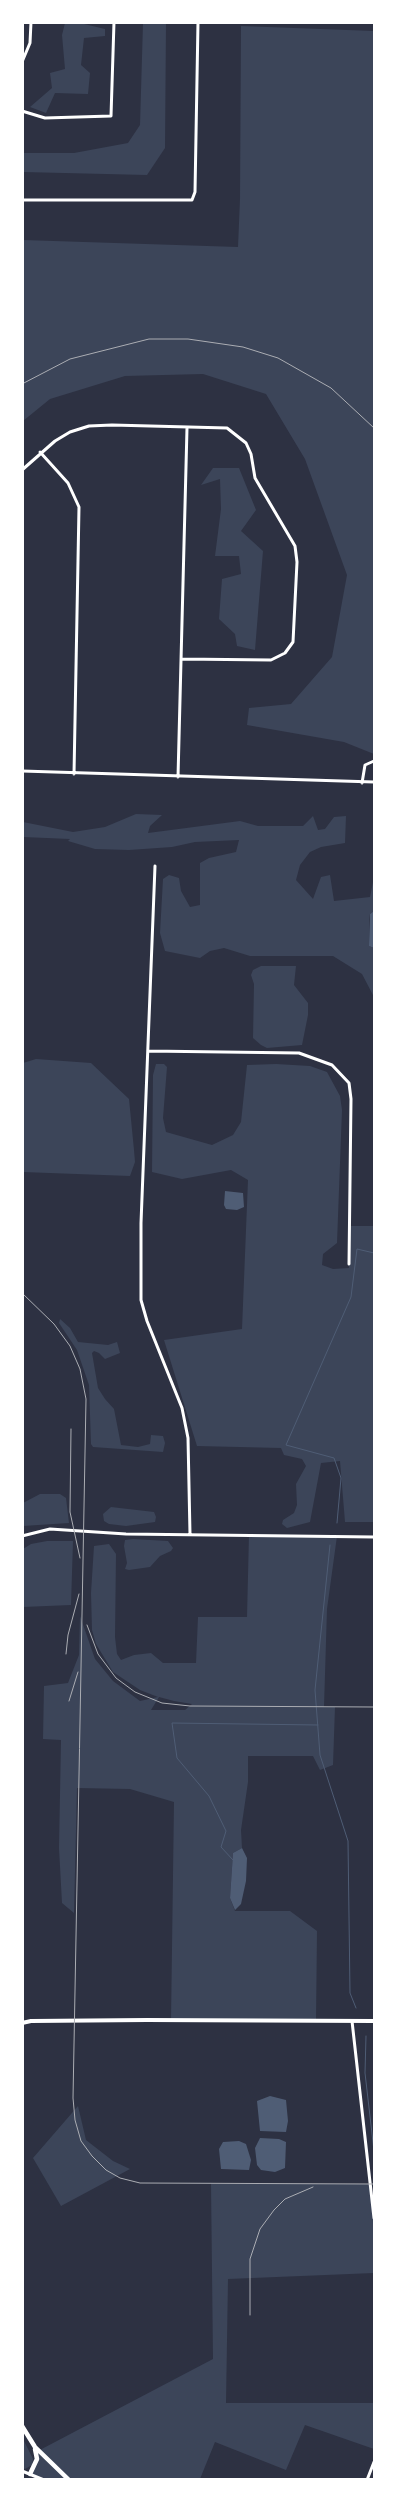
<!DOCTYPE html>
<html>
<head>
<meta charset="utf-8">
<style>
  body { margin:0 }
  #map { position:relative; width:397px; height:2502px; overflow:hidden; background:#2d3142; font-family:Quicksand,sans-serif }
  canvas { display:block }
  .frame { position:absolute; inset:0; border:24px solid #fff; pointer-events:none }
</style>
</head>
<body>
<div id="map">
<canvas width="397" height="2502"></canvas>
<div class="frame"></div>
</div>
<script>
const ctx = document.querySelector('canvas').getContext('2d');
ctx.lineJoin = 'round';
function paint(path, color) { ctx.fillStyle = color; ctx.fill(path, 'evenodd'); }
const shape = rows => new Path2D(rows.map(r => 'M' + r).join(''));
function stroke(path, color, width, dash) { ctx.strokeStyle = color; ctx.lineWidth = width; ctx.lineCap = dash ? 'butt' : 'round'; ctx.setLineDash(dash || []); ctx.stroke(path); }
const green = shape([
  [65,23,80,23,105,29,105,36,84,38,81,65,90,73,88,94,55,93,46,113,30,107,52,88,50,73,65,69,62,35],
  [143,23,166,23,165,148,147,175,23,172,23,153,74,153,128,143,140,125],
  [241,26,374,31,374,754,344,742,247,725,249,708,291,704,332,657,347,575,305,459,266,394,203,374,125,376,50,399,23,421,23,240,238,247,240,199],
  [213,468,239,468,256,510,241,531,263,551,255,650,237,646,235,634,219,619,222,579,241,574,239,556,215,556,221,509,220,479,201,485],
  [136,814,162,815,150,826,148,833,240,821,258,826,303,826,313,816,318,830,325,829,334,817,346,816,345,843,321,847,310,852,300,865,296,880,313,899,321,877,330,875,334,901,370,897,374,877,374,911,370,914,369,920,369,946,374,948,374,997,362,974,333,956,250,956,224,948,210,951,200,958,165,951,160,933,163,879,169,875,179,878,181,891,190,907,200,905,200,863,209,858,236,852,239,840,195,842,172,847,129,850,95,849,68,841,70,839,23,837,23,822,73,832,105,827],
  [261,966,296,966,294,985,308,1003,308,1015,302,1045,267,1048,261,1045,253,1038,254,984,251,975,253,970],
  [36,1059,91,1063,129,1099,134,1150,135,1162,130,1176,23,1172,23,1063],
  [156,1064,164,1064,167,1067,163,1118,166,1132,212,1145,233,1135,241,1122,247,1065,276,1064,310,1066,327,1072,340,1096,342,1110,337,1243,323,1254,322,1265,333,1269,349,1268,349,1226,374,1226,374,1522,345,1522,340,1461,321,1463,310,1522,287,1528,282,1524,283,1520,294,1513,297,1505,296,1484,306,1466,302,1459,284,1455,281,1448,197,1446,164,1340,242,1329,248,1180,231,1170,182,1179,152,1172,153,1075],
  [60,1319,70,1328,78,1342,108,1345,117,1342,120,1353,105,1359,99,1353,94,1351,92,1353,98,1388,105,1399,114,1409,121,1445,138,1447,150,1444,151,1435,163,1436,165,1443,163,1452,93,1447,91,1444,89,1385,77,1350,59,1323],
  [40,1494,60,1494,66,1498,69,1523,23,1526,23,1503],
  [111,1507,154,1512,156,1517,155,1522,126,1526,109,1524,104,1521,103,1514],
  [249,1534,337,1536,327,1609,324,1707,335,1707,333,1765,320,1770,313,1756,248,1756,248,1782,241,1830,242,1848,233,1853,230,1898,235,1911,290,1911,317,1931,316,2021,171,2020,174,1802,130,1789,77,1788,74,1913,62,1903,59,1848,61,1740,43,1739,44,1686,68,1683,79,1655,80,1616,95,1659,113,1681,140,1701,158,1697,140,1690,113,1672,96,1644,92,1630,91,1593,94,1546,109,1544,116,1554,115,1637,117,1654,121,1660,134,1655,151,1653,163,1663,196,1663,198,1617,247,1617],
  [159,1697,174,1701,192,1704,185,1710,151,1710],
  [133,1539,168,1541,173,1548,171,1551,160,1556,150,1567,129,1570,125,1569,127,1563,124,1546,125,1540],
  [47,1541,73,1541,71,1605,23,1607,23,1549,31,1544],
  [78,2106,86,2140,113,2161,130,2169,61,2206,33,2158],
  [211,2184,371,2184,374,2218,374,2273,228,2279,226,2403,374,2403,374,2449,305,2425,286,2470,215,2442,200,2479,44,2480,30,2474,36,2464,36,2452,213,2359],
  [22,2437,33,2459,32,2465,25,2469,23,2468]
]);
const water = shape([
  [374,911,374,948,369,946,370,914],
  [225,1191,243,1193,244,1207,237,1210,226,1209,224,1205],
  [242,1848,247,1858,246,1881,241,1904,235,1910,230,1898,233,1853],
  [270,2096,286,2100,288,2121,286,2132,260,2131,257,2101],
  [260,2138,279,2139,286,2142,285,2168,275,2172,261,2170,257,2165,255,2148],
  [223,2142,239,2141,246,2144,251,2160,249,2170,221,2169,219,2149]
]);
const stream = shape([
  [337,1523,341,1478,334,1458,286,1445,351,1297,357,1249,374,1253],
  [330,1545,315,1690,320,1755,348,1841,350,1993,356,2008],
  [233,1860,221,1847,226,1831,209,1796,177,1758,172,1723,318,1725],
  [366,2036,365,2073,374,2151]
]);
const minor = shape([
  [22,62,30,43,31,22],
  [22,111,45,118,111,116,114,22],
  [22,200,192,200,195,192,198,22],
  [40,452,68,483,79,507,74,774],
  [22,470,55,441,70,432,89,426,112,425,227,428,246,443,251,454,255,478,295,546,297,562,293,642,285,653,271,660,181,659],
  [22,771,374,782],
  [178,777,187,428],
  [362,783,365,765,374,761],
  [155,866,141,1223,141,1300,147,1321,182,1408,188,1438,190,1534],
  [148,1051,299,1053,332,1065,349,1083,351,1099,349,1264],
  [22,1536,50,1529,126,1534,374,1537],
  [352,2021,374,2218],
  [22,2471,44,2480],
  [367,2480,374,2462]
]);
const tertiary = shape([
  [22,2023,31,2021,147,2020,374,2021]
]);
const primary = shape([
  [22,2426,35,2447,69,2480],
  [30,2474,37,2459,35,2449]
]);
const rail = shape([
  [22,384,70,359,149,339,188,339,243,347,278,358,331,388,374,428],
  [22,1293,54,1324,70,1346,80,1369,86,1399,73,2098,75,2120,81,2141,92,2156,106,2170,120,2178,140,2183,374,2184],
  [71,1429,70,1512,80,1558],
  [87,1625,98,1654,116,1678,135,1692,162,1703,190,1706,374,1707],
  [66,1654,68,1635,79,1594],
  [69,1701,78,1672],
  [250,2315,250,2259,260,2229,274,2210,285,2199,313,2187]
]);
paint(green, '#3c4559');
paint(water, '#4f5d75');
stroke(stream, '#4f5d75', 1);
stroke(minor, '#fff', 3);
stroke(tertiary, '#fff', 4);
stroke(primary, '#fff', 4.5);
stroke(rail, '#abadb3', 1);
</script>
</body>
</html>
